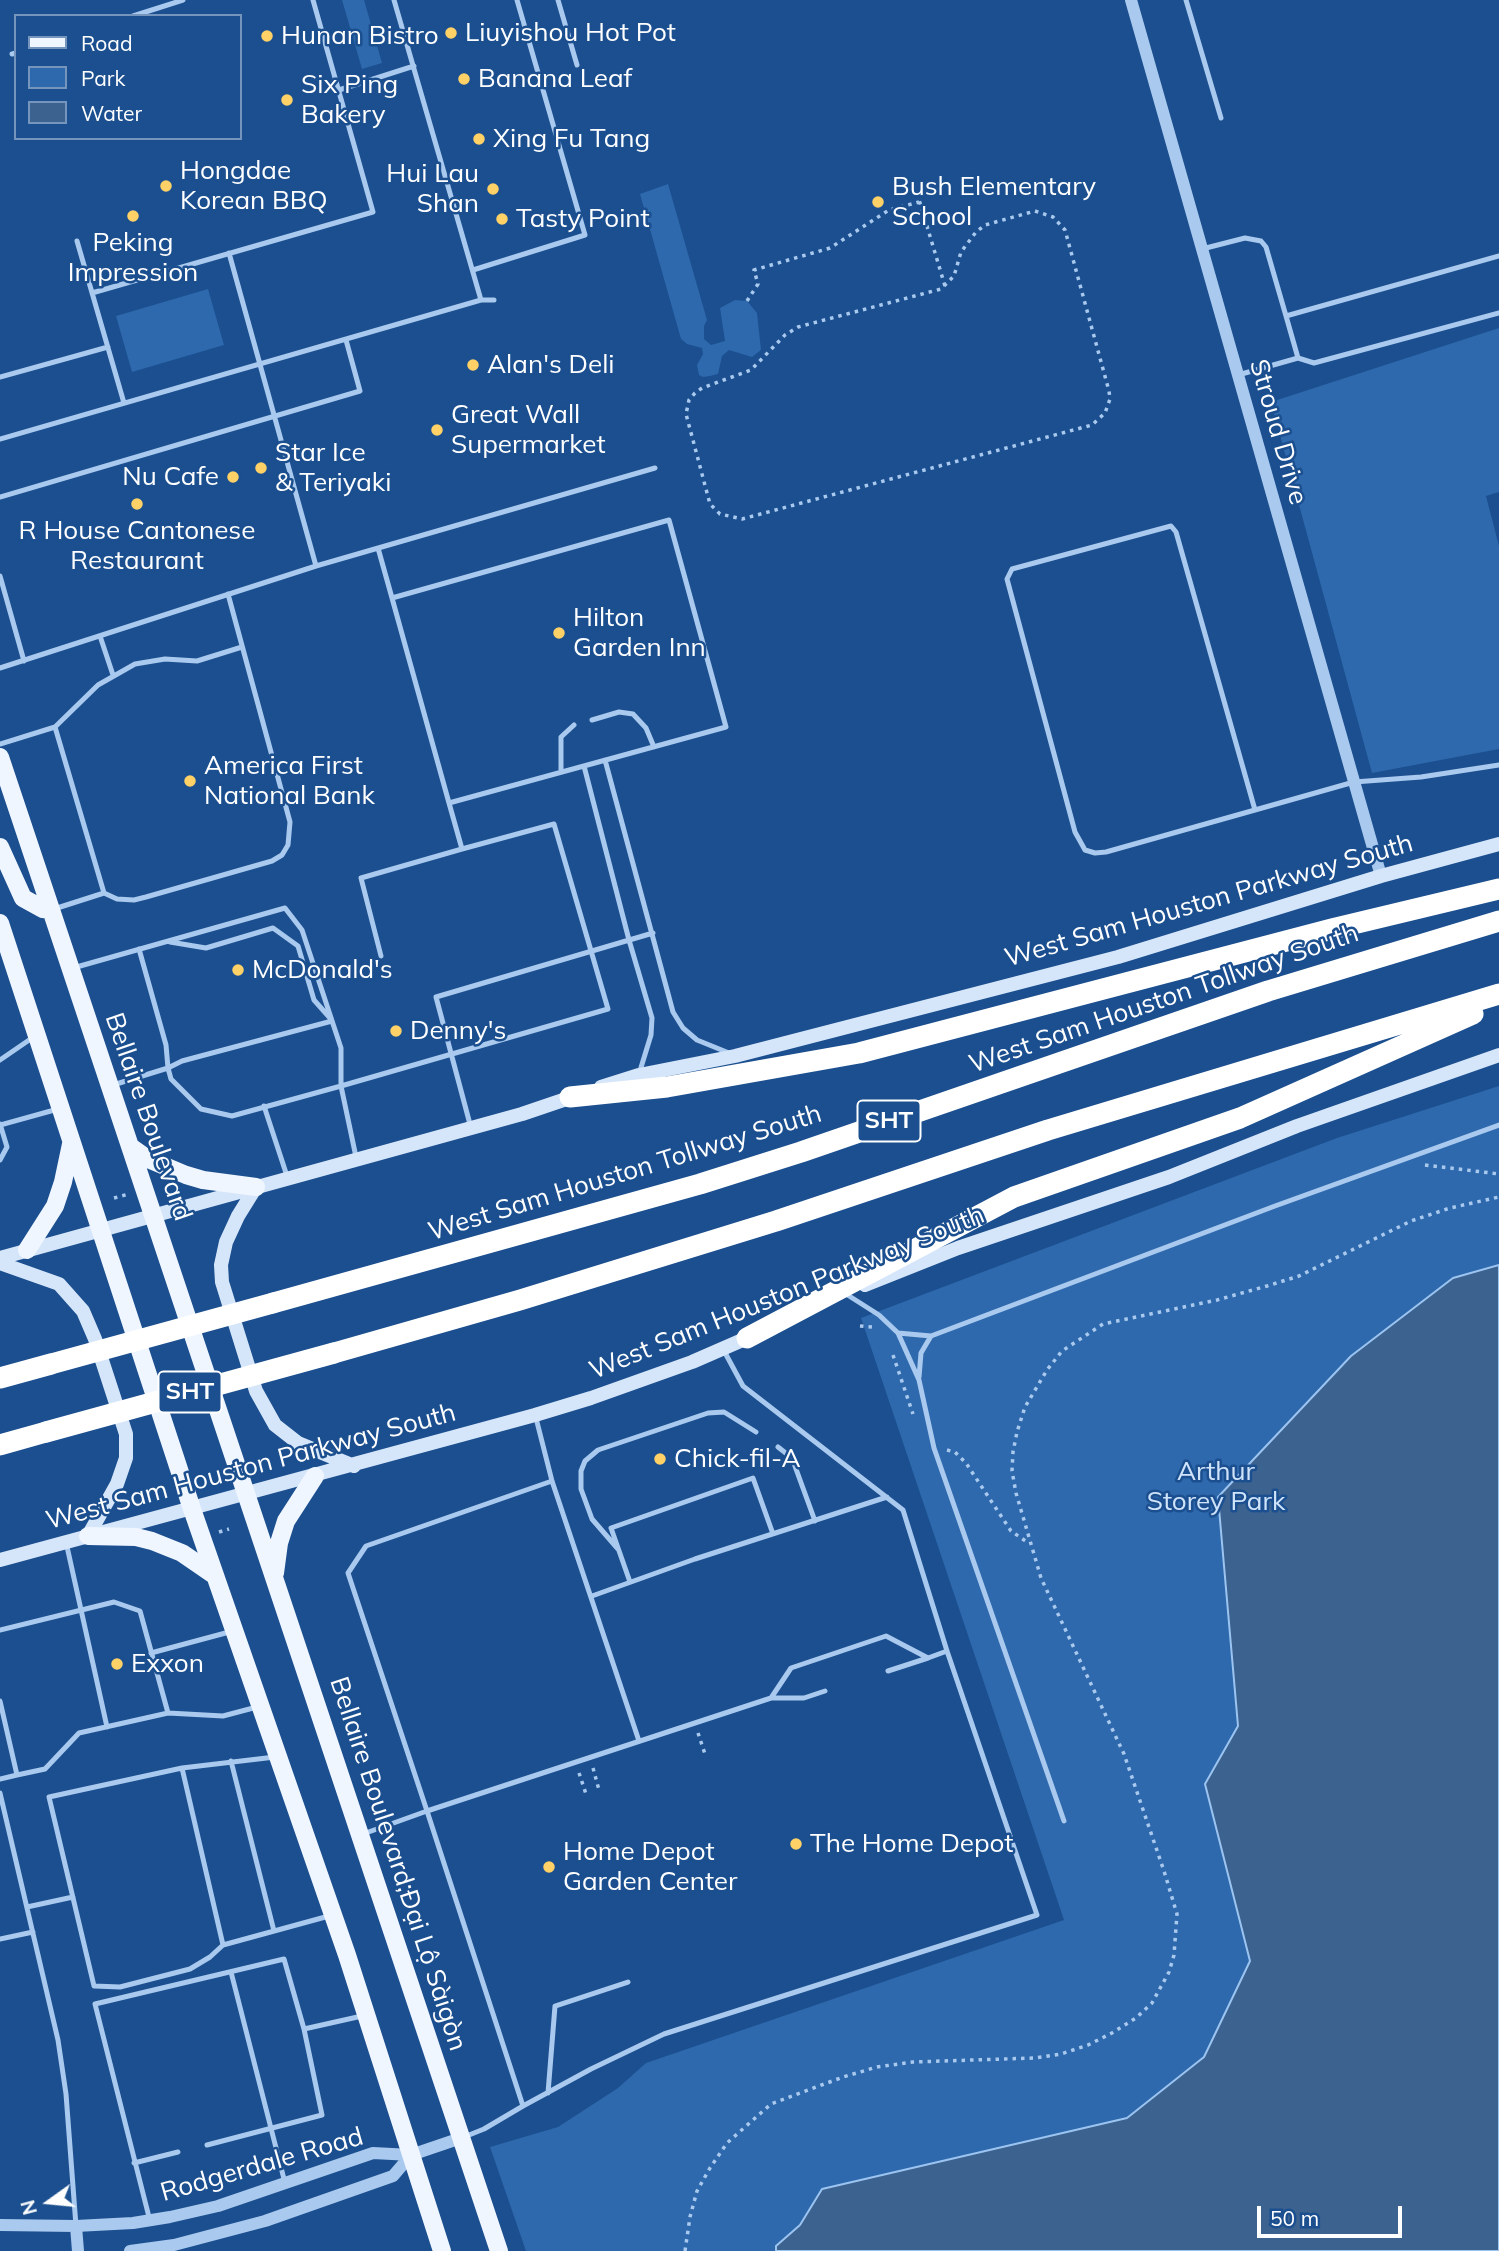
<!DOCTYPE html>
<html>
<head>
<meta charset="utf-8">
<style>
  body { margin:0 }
  #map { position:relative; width:1499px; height:2251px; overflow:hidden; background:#1b4f8f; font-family:Mulish,sans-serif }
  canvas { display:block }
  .legend { position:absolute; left:14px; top:14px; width:228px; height:126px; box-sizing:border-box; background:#1b4f8f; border:2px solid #7695bc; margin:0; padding:9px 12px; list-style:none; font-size:21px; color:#fff }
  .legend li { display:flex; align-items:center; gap:14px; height:35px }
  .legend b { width:35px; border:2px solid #7695bc }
  .north { position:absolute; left:14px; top:2167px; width:70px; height:70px; -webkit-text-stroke:5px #1b4f8f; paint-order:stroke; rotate:255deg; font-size:19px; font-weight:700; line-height:28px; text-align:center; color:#fff }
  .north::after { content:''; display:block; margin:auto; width:24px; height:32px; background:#fff; clip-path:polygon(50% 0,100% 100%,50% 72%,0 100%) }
  .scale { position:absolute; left:1257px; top:2206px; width:145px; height:32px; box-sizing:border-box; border:4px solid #fff; border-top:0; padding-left:9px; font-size:21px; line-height:24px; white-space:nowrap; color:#fff; -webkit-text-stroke:5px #1b4f8f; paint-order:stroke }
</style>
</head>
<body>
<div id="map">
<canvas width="1499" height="2251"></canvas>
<ul class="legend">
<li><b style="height:9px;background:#f0f6ff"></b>Road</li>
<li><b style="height:19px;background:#2e69ad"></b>Park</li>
<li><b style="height:19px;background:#3c6290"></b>Water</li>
</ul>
<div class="north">N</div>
<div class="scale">50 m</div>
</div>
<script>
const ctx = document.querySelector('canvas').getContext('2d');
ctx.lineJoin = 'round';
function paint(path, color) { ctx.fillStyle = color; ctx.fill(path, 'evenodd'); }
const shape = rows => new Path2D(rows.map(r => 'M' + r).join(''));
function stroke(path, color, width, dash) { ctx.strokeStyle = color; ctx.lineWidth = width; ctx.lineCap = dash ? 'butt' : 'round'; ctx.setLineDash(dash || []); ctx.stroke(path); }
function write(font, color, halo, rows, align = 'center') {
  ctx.font = font + ' Mulish,sans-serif'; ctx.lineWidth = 5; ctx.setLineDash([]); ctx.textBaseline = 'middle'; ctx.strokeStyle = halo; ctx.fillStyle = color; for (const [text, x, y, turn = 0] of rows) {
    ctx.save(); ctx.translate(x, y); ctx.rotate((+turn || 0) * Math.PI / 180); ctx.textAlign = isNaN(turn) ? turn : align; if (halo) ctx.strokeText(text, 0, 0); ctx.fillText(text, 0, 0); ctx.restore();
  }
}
const green = shape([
  [342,0,364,0,382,63,362,69],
  [668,184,707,320,704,326,704,339,711,345,725,341,720,308,735,300,747,301,757,313,761,350,752,357,729,350,722,356,718,374,710,376,703,377,699,375,697,365,703,354,702,348,687,344,681,339,640,194],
  [208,289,224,345,132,372,116,316],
  [1499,328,1499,492,1486,496,1499,546,1499,749,1372,773,1271,402],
  [1499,1086,1499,2251,526,2251,490,2147,558,2127,618,2088,646,2063,1064,1920,861,1318,1337,1138]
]);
const water = shape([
  [1499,1265,1499,2251,776,2251,776,2246,800,2225,822,2189,1127,2118,1204,2057,1250,1961,1205,1784,1238,1726,1218,1497,1351,1356,1453,1278,1499,1265]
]);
const path = shape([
  [917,193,945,286],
  [1035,211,1053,217,1065,230,1109,391,1110,399,1105,413,1092,425,742,519,720,514,710,504,686,414,689,400,695,393,702,388,751,370,785,335,798,327,941,289,954,276,961,252,976,232,985,225,1035,211],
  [747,301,758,284,754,270,830,248,889,210,919,202],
  [1425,1165,1499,1174],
  [114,1198,129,1194],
  [860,1326,873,1327],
  [893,1355,913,1414],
  [947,1450,955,1452,966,1463,1011,1531,1027,1542],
  [219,1532,229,1529],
  [698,1733,705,1754],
  [593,1768,599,1790],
  [579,1773,586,1794],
  [685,2251,690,2217,697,2191,710,2168,727,2143,771,2104,843,2077,877,2067,913,2062,1034,2058,1061,2054,1088,2045,1112,2033,1136,2018,1152,2003,1169,1972,1174,1955,1177,1914,1164,1871,1124,1754,1041,1578,1016,1493,1012,1471,1013,1452,1017,1432,1025,1407,1047,1370,1062,1351,1103,1324,1217,1300,1267,1286,1299,1276,1411,1221,1450,1208,1499,1197]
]);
const service = shape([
  [558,0,577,65],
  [1186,0,1221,118],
  [133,16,183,0],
  [12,54,16,53],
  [339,90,414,66],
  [77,241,124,403],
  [1202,249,1245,238,1261,241,1266,247,1286,316,1499,256],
  [229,253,316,566],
  [473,270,585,235,517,0],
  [92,293,373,212,313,0],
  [481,300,494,300],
  [1286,316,1298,358],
  [1238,375,1298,358,1314,363,1499,313],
  [0,377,108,347],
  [0,439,481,300,394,0],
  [0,497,360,391,346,340],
  [378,548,392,598,669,520,726,727,449,803,392,598],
  [0,576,24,661],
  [100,636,113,675],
  [0,668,316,566,655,468],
  [592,720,619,712,633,714,646,728,654,747],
  [55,727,104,893],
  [0,744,55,727,98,685,135,664,165,659,197,661,242,647],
  [605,760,673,1012,683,1028,697,1040,729,1053],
  [584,766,629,940,652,1018,651,1035,639,1074],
  [561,772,561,737,574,725],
  [1255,810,1176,532,1171,526,1012,569,1007,579,1075,832,1085,850,1095,853,1106,852,1255,810,1354,782,1421,777,1499,765],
  [54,909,104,893,117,899,134,900,146,897,272,861,282,855,288,845,290,822,228,594],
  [170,942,206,948,273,928,298,946,314,1000,330,1018],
  [139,949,166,1045,168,1068,182,1061,332,1021],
  [381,956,361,878,462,849],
  [73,968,285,908,302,930,341,1048,341,1086,232,1116,201,1109,171,1079,168,1068,113,1085],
  [0,1060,35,1036],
  [264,1106,287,1176],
  [0,1124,7,1147,0,1160],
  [0,1125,58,1109],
  [471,1128,436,997,653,933],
  [356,1157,341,1086,608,1009,554,824,462,849,449,803],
  [846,1294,879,1315,898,1333,919,1380,934,1448,1064,1821],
  [898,1333,931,1336,1275,1206,1499,1125],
  [919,1377,921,1353,931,1336],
  [536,1418,552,1481,639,1741],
  [778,1447,792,1458,815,1521],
  [552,1481,366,1546,348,1573,427,1811,771,1698,791,1668,886,1636,928,1658,947,1651,903,1510,743,1386,723,1349],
  [66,1542,107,1727],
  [618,1549,592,1519,581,1489,581,1471,585,1461,598,1450,708,1413,724,1412,756,1432],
  [630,1582,611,1528,753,1478,773,1534],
  [592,1596,695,1559,887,1497],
  [0,1630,114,1602,140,1611,168,1713],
  [151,1653,233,1631],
  [888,1671,928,1658],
  [771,1698,804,1698,825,1691],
  [0,1701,17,1775,0,1779],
  [275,1757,182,1768,223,1945,329,1916],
  [231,1761,274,1931],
  [182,1768,49,1797,94,1986,120,1987,190,1969,210,1957,223,1945],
  [17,1775,45,1769,79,1733,168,1713,223,1716,257,1707],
  [0,1793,58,2040,66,2094,76,2226],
  [363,1834,427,1811,523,2106,484,2129,464,2137],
  [27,1907,73,1897],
  [0,1939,33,1932],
  [231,1972,285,2183],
  [548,2093,555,2006,628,1982],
  [523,2106,591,2069,664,2034,1037,1915,947,1651],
  [207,2145,322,2115,304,2029],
  [134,2163,178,2152],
  [150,2221,95,2004,284,1959,304,2029,362,2016]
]);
const tertiary = shape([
  [1131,0,1381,876],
  [0,2225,76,2226,133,2223,170,2217,218,2206,373,2153,411,2155,461,2138],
  [76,2226,78,2251],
  [130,2251,174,2245,265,2221,393,2176,411,2155]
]);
const secondary = shape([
  [601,1087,639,1075,735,1056,1118,957,1381,876,1499,844],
  [256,1187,238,1216,226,1242,221,1265,222,1282,256,1391,275,1425,298,1443,354,1466],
  [0,1258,522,1114,578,1095],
  [0,1263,59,1284,83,1311,95,1339,126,1434,126,1458,117,1484,88,1536],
  [865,1285,958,1248,1169,1177,1297,1126,1499,1055],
  [0,1560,535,1415,591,1398,692,1362,754,1335]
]);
const primary = shape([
  [0,757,499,2251],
  [0,847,23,898,43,909,51,910],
  [0,923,192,1509,347,1955,442,2251],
  [131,1147,148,1159,186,1175,203,1180,256,1187],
  [27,1250,55,1206,63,1182,71,1144],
  [88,1536,136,1537,152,1541,182,1553,214,1575],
  [275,1573,279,1543,286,1521,315,1476]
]);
const motorway = shape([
  [570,1097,667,1087,859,1053,1332,929,1499,889],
  [273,1303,700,1184,801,1152,1268,991,1499,921],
  [747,1338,1014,1197,1240,1118,1473,1014],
  [334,1353,520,1300,776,1221,1048,1130,1499,994],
  [0,1378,51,1364],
  [0,1445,46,1432]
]);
const motorwayBridge = shape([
  [51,1364,273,1303],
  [46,1432,334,1353]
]);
const markers = [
  [451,33,7,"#ffd166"],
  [267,36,7,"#ffd166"],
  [464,79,7,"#ffd166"],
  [287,100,7,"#ffd166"],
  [479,139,7,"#ffd166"],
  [166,186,7,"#ffd166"],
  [493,189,7,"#ffd166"],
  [878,202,7,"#ffd166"],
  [133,216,7,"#ffd166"],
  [502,219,7,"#ffd166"],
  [473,365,7,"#ffd166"],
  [437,430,7,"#ffd166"],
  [261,468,7,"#ffd166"],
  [233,477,7,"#ffd166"],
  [137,504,7,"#ffd166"],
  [559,633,7,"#ffd166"],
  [190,781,7,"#ffd166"],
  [238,970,7,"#ffd166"],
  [396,1031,7,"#ffd166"],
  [660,1459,7,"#ffd166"],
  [117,1664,7,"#ffd166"],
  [796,1844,7,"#ffd166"],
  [549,1867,7,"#ffd166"]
];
const shields = [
  [889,1121,63],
  [190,1392,63]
];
const shieldNames = [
  ["SHT",889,1121],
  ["SHT",190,1392]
];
const poiNames = [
  ["Liuyishou Hot Pot",465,33],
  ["Hunan Bistro",281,36],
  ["Banana Leaf",478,79],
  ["Six Ping",301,85],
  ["Bakery",301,115],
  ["Xing Fu Tang",493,139],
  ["Hongdae",180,171],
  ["Korean BBQ",180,201],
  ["Hui Lau",479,174,"right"],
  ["Shan",479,204,"right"],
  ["Bush Elementary",892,187],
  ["School",892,217],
  ["Tasty Point",516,219],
  ["Peking",133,243,"center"],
  ["Impression",133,273,"center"],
  ["Alan's Deli",487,365],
  ["Great Wall",451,415],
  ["Supermarket",451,445],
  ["Star Ice",275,453],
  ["& Teriyaki",275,483],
  ["Nu Cafe",219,477,"right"],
  ["R House Cantonese",137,531,"center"],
  ["Restaurant",137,561,"center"],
  ["Hilton",573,618],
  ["Garden Inn",573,648],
  ["America First",204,766],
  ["National Bank",204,796],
  ["McDonald's",252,970],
  ["Denny's",410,1031],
  ["Chick-fil-A",674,1459],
  ["Exxon",131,1664],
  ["The Home Depot",810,1844],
  ["Home Depot",563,1852],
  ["Garden Center",563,1882]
];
const streetNames = [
  ["Stroud Drive",1278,432,74],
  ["West Sam Houston Parkway South",1209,901,-16],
  ["West Sam Houston Tollway South",1164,999,-19],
  ["Bellaire Boulevard",148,1117,71],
  ["West Sam Houston Tollway South",625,1173,-17],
  ["West Sam Houston Parkway South",787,1293,-22],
  ["West Sam Houston Parkway South",251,1467,-15],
  ["Bellaire Boulevard;Đại Lộ Sàigòn",398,1864,72],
  ["Rodgerdale Road",262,2165,-16]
];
const parkNames = [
  ["Arthur",1216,1472],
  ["Storey Park",1216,1502]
];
paint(green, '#2e69ad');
paint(water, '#3c6290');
stroke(water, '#9cc4f0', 2);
stroke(path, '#a9c9ee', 3.5, [3.5, 5]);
stroke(service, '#a9c9ee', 5);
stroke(tertiary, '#a9c9ee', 12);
stroke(secondary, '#d6e6fa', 14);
stroke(primary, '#f0f6ff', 18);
stroke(motorway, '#fff', 21);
stroke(motorwayBridge, '#fff', 21);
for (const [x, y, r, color] of markers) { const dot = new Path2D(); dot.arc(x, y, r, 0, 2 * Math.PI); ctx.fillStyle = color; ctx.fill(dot); stroke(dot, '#1b4f8f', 2.5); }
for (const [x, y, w] of shields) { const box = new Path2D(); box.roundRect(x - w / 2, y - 20.5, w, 41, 5); ctx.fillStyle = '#1b4f8f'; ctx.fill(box); stroke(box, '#fff', 2); }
write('bold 24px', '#fff', null, shieldNames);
write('26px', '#fff', '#1b4f8f', poiNames, 'left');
write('26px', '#fff', '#1b4f8f', streetNames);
write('26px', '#cfe3fa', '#1b4f8f', parkNames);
</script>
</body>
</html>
